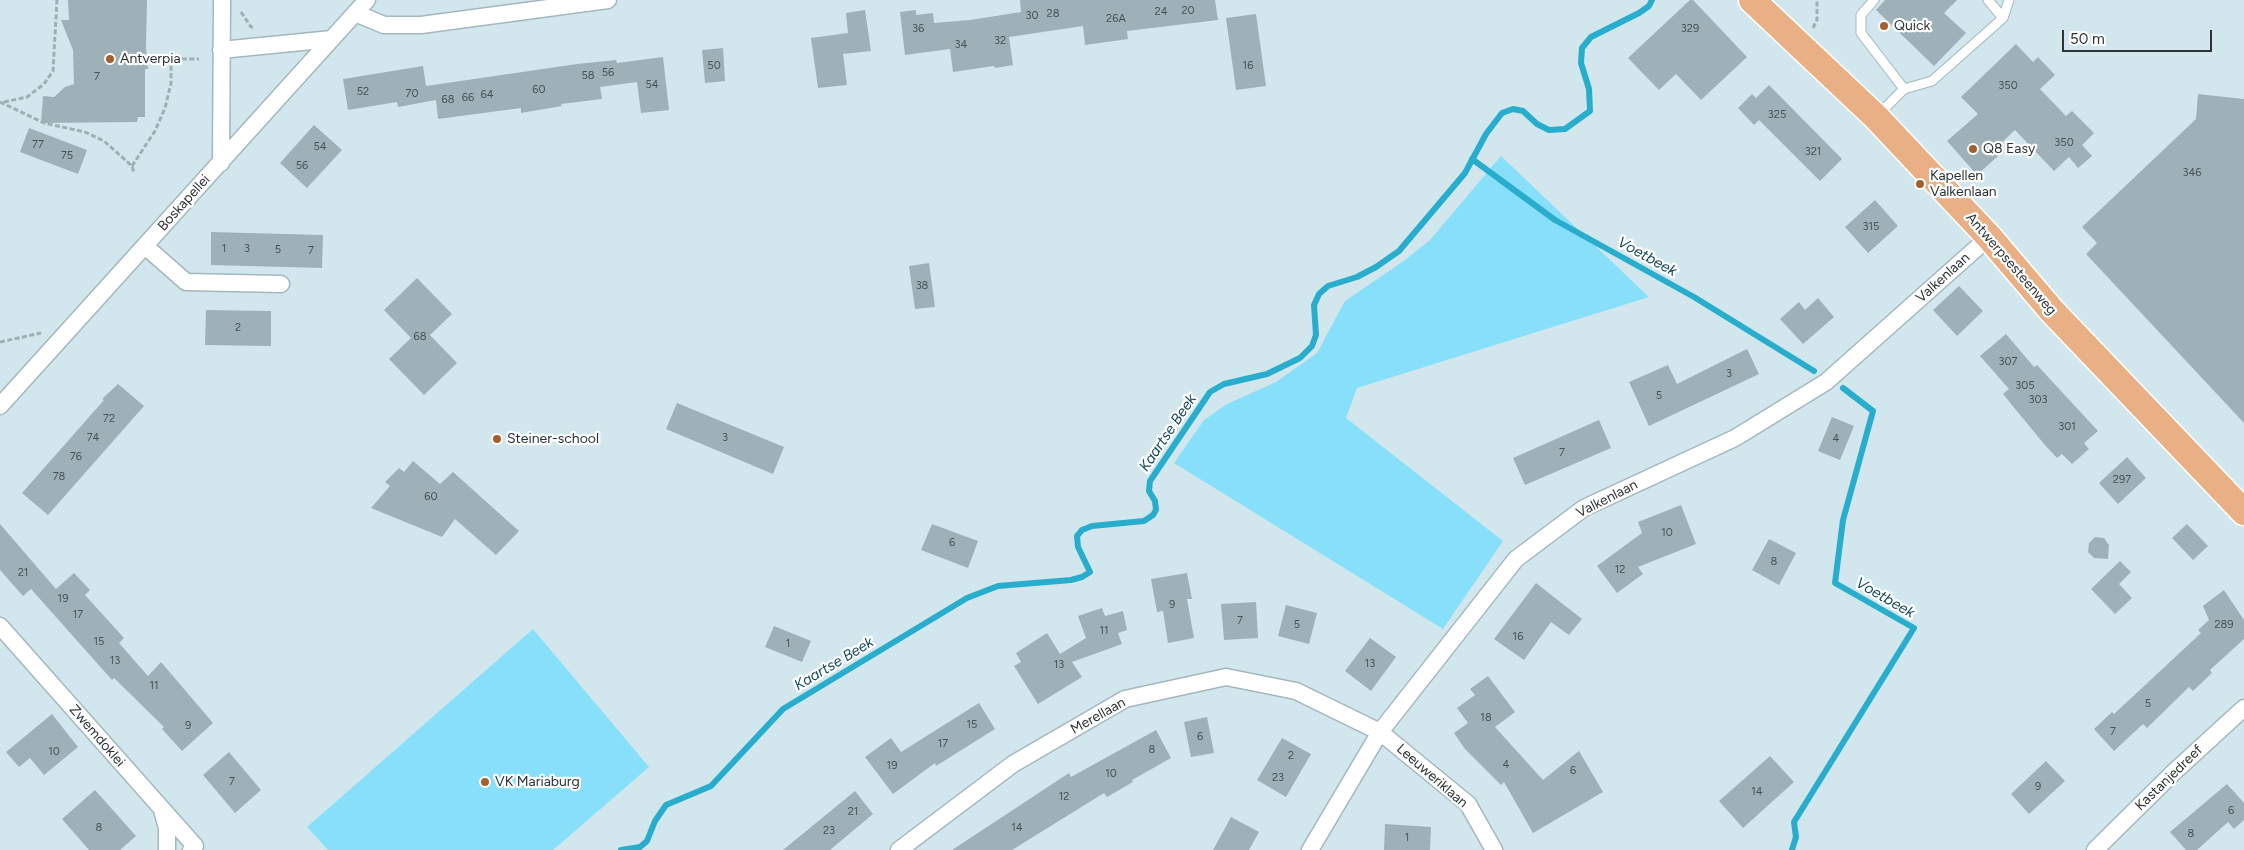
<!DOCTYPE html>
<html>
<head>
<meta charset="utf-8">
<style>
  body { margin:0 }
  #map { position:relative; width:2244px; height:850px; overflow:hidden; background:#d2e7ed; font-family:Figtree,sans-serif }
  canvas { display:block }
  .scale { position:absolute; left:2062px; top:30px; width:150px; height:22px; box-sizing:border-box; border:2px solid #2b3335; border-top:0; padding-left:6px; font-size:15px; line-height:18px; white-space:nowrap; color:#2b3335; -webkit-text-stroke:4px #fff; paint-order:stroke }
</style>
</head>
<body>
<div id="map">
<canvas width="2244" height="850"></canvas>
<div class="scale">50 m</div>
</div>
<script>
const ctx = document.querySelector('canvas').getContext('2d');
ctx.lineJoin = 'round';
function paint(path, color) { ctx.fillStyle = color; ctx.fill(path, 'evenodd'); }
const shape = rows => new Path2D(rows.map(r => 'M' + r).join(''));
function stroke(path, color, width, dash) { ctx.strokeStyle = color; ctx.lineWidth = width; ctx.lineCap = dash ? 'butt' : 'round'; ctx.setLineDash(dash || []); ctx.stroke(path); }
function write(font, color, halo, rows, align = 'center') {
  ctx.font = font + ' Figtree,sans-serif'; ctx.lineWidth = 4.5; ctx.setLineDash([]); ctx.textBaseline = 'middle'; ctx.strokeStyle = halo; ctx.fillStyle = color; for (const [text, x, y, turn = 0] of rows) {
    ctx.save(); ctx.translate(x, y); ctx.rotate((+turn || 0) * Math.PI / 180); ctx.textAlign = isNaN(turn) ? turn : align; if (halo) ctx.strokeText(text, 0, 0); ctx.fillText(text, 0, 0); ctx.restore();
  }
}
const green = shape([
  [1501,156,1649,297,1357,388,1346,418,1503,541,1443,629,1174,463,1204,420,1227,404,1276,382,1317,353,1345,301,1405,260,1430,240],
  [533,629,649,767,553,850,328,850,307,827]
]);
const stream = shape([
  [1472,159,1555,220,1694,297,1814,371],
  [621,850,640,847,647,841,655,821,666,805,711,786,783,709,967,598,998,586,1071,580,1082,577,1090,572,1078,547,1077,536,1082,530,1092,526,1144,521,1153,515,1156,510,1155,501,1149,491,1150,481,1210,392,1224,384,1267,374,1300,358,1312,346,1316,335,1314,305,1319,294,1328,286,1357,277,1376,267,1399,251,1465,173,1486,134,1502,113,1513,109,1523,111,1537,124,1549,130,1565,129,1590,111,1589,89,1581,63,1582,48,1591,37,1639,13,1649,6,1652,0],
  [1792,850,1796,837,1794,822,1914,628,1835,583,1843,520,1873,411,1843,388]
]);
const building = shape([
  [68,0,147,0,146,48,148,69,145,69,145,117,138,117,137,122,41,123,43,96,54,97,65,87,74,84,73,50,61,20,69,20],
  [1020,0,1215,0,1218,20,1127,31,1128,39,1085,45,1083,26,1009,37,1013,65,995,68,994,66,953,72,950,49,905,55,900,12,916,10,916,15,933,13,934,23,970,20,1021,12],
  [1690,0,1693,0,1747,57,1701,100,1676,74,1659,90,1628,58],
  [1885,0,1957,0,1944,13,1966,33,1934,66,1876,10],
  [865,10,871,51,843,54,847,85,818,88,811,38,848,33,846,13],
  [1256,14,1266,86,1236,90,1226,18],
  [2016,44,2033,62,2038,57,2055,75,2040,89,2066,116,2072,111,2094,133,2082,145,2092,156,2078,168,2069,157,2054,171,2015,130,1993,151,1998,156,1977,175,1947,141,1978,114,1961,97],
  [723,48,725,81,705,83,702,50],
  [663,57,669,110,641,113,637,82,600,87,602,99,561,104,562,106,521,113,521,108,438,119,436,100,398,107,397,102,348,110,343,79,423,66,426,86,577,64,616,60,617,63],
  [1769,85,1842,159,1820,181,1759,120,1754,125,1738,108,1752,94,1756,98],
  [2198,94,2244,99,2244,423,2086,254,2097,243,2082,227,2196,119],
  [314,125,342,150,307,188,280,163],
  [29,128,87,150,78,174,20,152],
  [1875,200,1898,226,1868,253,1845,227],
  [211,232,323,235,322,268,211,265],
  [929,263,935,307,915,309,909,266],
  [417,278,452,314,430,335,457,363,424,395,389,359,411,338,384,310],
  [1959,286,1983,311,1957,336,1933,310],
  [1818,298,1834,317,1803,344,1780,319,1799,302,1805,310],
  [206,310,271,311,271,346,205,345],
  [2006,334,2034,367,2037,365,2098,431,2084,443,2089,449,2072,464,2062,454,2057,458,2044,444,2003,394,2009,389,1980,356],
  [1747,349,1759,374,1649,426,1629,382,1668,365,1677,384],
  [118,384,144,406,48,515,22,493,104,400,102,399],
  [677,403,784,447,773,474,666,429],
  [1832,417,1854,426,1840,460,1818,451],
  [1599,420,1611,448,1525,485,1513,458],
  [2127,457,2146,478,2118,504,2099,483],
  [413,461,440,484,453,472,519,531,496,555,455,519,442,537,371,508,390,486,385,482,399,468,404,472],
  [1681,505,1696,544,1638,567,1643,574,1617,593,1597,566,1642,533,1638,522],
  [0,524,56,589,74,573,90,590,85,595,124,638,119,643,148,676,161,662,213,723,182,751,162,729,164,727,114,678,112,680,31,589,23,596,0,570],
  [932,524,978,541,968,568,921,550],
  [2187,524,2208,546,2193,560,2172,538],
  [2095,537,2104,538,2109,545,2108,559,2094,558,2088,552,2089,543],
  [1769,539,1796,553,1779,585,1752,570],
  [2120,561,2131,572,2119,584,2132,598,2115,614,2091,589],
  [1187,573,1192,599,1187,599,1194,638,1168,643,1163,611,1157,612,1151,579],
  [1536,583,1582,619,1569,635,1551,622,1524,660,1494,639],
  [2224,590,2244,620,2244,639,2210,670,2212,673,2193,691,2189,687,2147,728,2143,724,2114,751,2094,729,2112,712,2114,714,2201,633,2198,630,2209,620,2203,606],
  [1256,602,1258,638,1224,640,1221,604],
  [1286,605,1317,613,1309,644,1278,636],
  [1102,608,1105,616,1123,611,1127,630,1118,633,1122,644,1072,662,1082,677,1038,704,1014,666,1021,662,1016,653,1047,633,1060,654,1086,638,1078,616],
  [774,626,811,641,802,662,765,647],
  [1370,638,1396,657,1371,691,1345,671],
  [1488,676,1515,712,1495,727,1543,780,1579,751,1603,792,1533,833,1504,782,1501,785,1465,749,1454,733,1468,723,1457,708,1475,695,1470,689],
  [979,703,995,729,936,766,935,763,893,794,865,757,891,738,901,752],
  [52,714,78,747,44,775,30,758,19,767,6,752],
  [1207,717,1214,753,1191,757,1184,722],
  [1156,730,1171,758,1132,780,1133,782,1107,797,1104,793,1012,850,952,850,1069,773,1071,777],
  [1282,738,1311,754,1286,797,1257,780],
  [229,752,261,790,235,813,203,775],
  [1770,756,1794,782,1743,828,1719,801],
  [2046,761,2065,781,2029,814,2011,794],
  [2227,784,2244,803,2244,820,2234,829,2228,822,2197,850,2186,850,2170,832],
  [95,790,136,836,120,850,89,850,62,819],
  [855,791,873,814,830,850,783,850],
  [1231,817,1259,832,1249,850,1213,850],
  [1385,824,1431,827,1430,850,1384,850]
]);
const path = shape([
  [241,12,251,27,255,27],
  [1813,28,1817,20,1817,0],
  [0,102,44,123,85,132,104,141,132,166,134,173],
  [4,102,27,97,44,84,53,71,57,0],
  [132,166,155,131,165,108,171,83,171,59,199,59],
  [0,342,41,333]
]);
const lane = shape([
  [1874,0,1861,15,1861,33,1904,89],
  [1988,0,2003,18],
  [1878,115,1904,89,1932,81,2003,18,2009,0]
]);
const street = shape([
  [355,13,384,25,421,25,608,0],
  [221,50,332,39],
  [221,163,222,0],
  [145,246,186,282,281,284],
  [0,406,367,0],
  [0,626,195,846,191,850],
  [162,810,167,828,167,850],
  [899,850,1013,764,1125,699,1226,677,1296,691,1380,732,1468,804,1494,850],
  [1310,850,1380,732,1516,559,1584,508,1735,438,1826,382,1989,237],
  [2095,850,2174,772,2244,708]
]);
const primary = shape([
  [1752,0,1876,117,1989,237,2052,311,2244,512]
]);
const markers = [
  [1884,26,5,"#a3602e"],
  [110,59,5,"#a3602e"],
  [1973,149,5,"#a3602e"],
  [1920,184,5,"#a3602e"],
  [497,439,5,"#a3602e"],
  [485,782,5,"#a3602e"]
];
const numberNames = [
  ["20",1188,11],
  ["24",1161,12],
  ["28",1053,14],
  ["30",1032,16],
  ["26A",1116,19],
  ["36",918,29],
  ["329",1690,29],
  ["32",1000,41],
  ["34",961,45],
  ["50",714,66],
  ["16",1248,66],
  ["56",608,73],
  ["58",588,76],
  ["7",97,77],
  ["54",652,85],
  ["350",2008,86],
  ["60",539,90],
  ["52",363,92],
  ["70",412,94],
  ["64",487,95],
  ["66",468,98],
  ["68",448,100],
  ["325",1777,115],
  ["350",2064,143],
  ["77",38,145],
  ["54",320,147],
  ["321",1813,152],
  ["75",67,156],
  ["56",302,166],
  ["346",2192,173],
  ["315",1871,227],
  ["1",224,249],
  ["3",247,249],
  ["5",278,250],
  ["7",311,251],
  ["38",922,286],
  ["2",238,328],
  ["68",420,337],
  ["307",2008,362],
  ["3",1729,374],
  ["305",2025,386],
  ["5",1659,396],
  ["303",2038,400],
  ["72",109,419],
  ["301",2067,427],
  ["74",93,438],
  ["3",725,438],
  ["4",1836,439],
  ["7",1562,453],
  ["76",76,457],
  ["78",59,477],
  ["297",2122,480],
  ["60",431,497],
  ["10",1667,533],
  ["6",952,543],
  ["8",1774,562],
  ["12",1620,570],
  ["21",23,573],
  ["19",63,599],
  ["9",1172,605],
  ["17",78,615],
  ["7",1240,621],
  ["5",1297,625],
  ["289",2224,625],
  ["11",1104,631],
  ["16",1518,637],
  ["15",99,642],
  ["1",788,644],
  ["13",115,661],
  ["13",1370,664],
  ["13",1059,665],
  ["11",154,686],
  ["5",2148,704],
  ["18",1486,718],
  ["15",972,725],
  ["9",188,726],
  ["7",2113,732],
  ["6",1200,737],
  ["17",943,744],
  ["8",1152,750],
  ["10",54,752],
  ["2",1291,756],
  ["4",1506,765],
  ["19",892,766],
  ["6",1573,771],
  ["10",1111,774],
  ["23",1278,778],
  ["7",232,782],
  ["9",2038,787],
  ["14",1757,792],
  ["12",1064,797],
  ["6",2231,811],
  ["21",853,812],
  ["8",99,828],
  ["14",1017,828],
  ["23",829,831],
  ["8",2191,834],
  ["1",1407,838]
];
const poiNames = [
  ["Quick",1894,26],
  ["Antverpia",120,59],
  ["Q8 Easy",1983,149],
  ["Kapellen",1930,176],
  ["Valkenlaan",1930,192],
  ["Steiner-school",507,439],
  ["VK Mariaburg",495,782]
];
const streetNames = [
  ["Boskapellei",184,203,-48],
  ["Antwerpsesteenweg",2011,264,49],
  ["Valkenlaan",1943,278,-42],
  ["Valkenlaan",1607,499,-27],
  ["Merellaan",1098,716,-29],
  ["Zwemdoklei",97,736,49],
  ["Leeuweriklaan",1432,776,41],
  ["Kastanjedreef",2169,778,-44]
];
const waterNames = [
  ["Voetbeek",1647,257,29],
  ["Kaartse Beek",1168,433,-56],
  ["Voetbeek",1885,598,30],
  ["Kaartse Beek",834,664,-31]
];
paint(green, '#88dff9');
stroke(stream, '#29adcd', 6);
paint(building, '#9eb1b8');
stroke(lane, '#a3b7bd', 11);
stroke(street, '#a3b7bd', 19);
stroke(primary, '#fff', 29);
stroke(path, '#9eafb3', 3, [5, 2.5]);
stroke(lane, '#fff', 9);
stroke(street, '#fff', 16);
stroke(primary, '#e8b084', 26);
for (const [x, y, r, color] of markers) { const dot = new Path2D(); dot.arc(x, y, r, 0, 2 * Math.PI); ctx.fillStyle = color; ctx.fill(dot); stroke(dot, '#fff', 2); }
write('11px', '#485256', null, numberNames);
write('14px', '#2b3335', '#fff', poiNames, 'left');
write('14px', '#2b3335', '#fff', streetNames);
write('italic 15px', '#144956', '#fff', waterNames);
</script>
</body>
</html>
